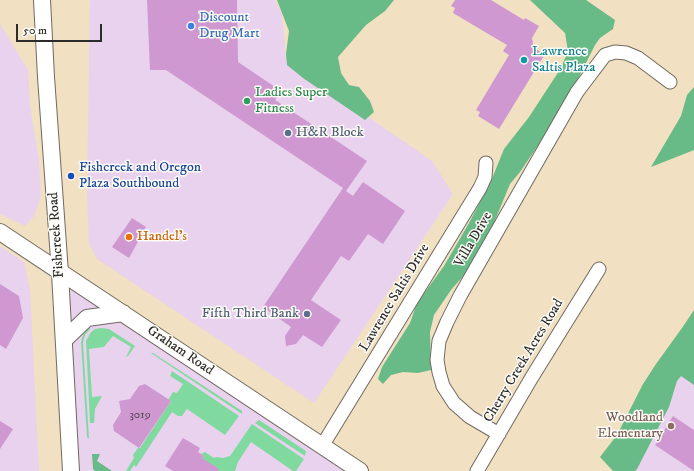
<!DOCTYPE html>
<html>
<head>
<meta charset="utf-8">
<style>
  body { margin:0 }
  #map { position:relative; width:694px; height:471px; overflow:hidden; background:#f1e0c1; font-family:"IM FELL DW Pica",serif }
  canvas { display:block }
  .scale { position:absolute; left:16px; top:24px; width:86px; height:18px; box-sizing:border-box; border:2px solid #2b2b2b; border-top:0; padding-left:5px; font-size:12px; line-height:14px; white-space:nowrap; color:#2b2b2b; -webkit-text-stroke:3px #fdfcf7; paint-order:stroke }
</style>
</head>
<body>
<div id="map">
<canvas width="694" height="471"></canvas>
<div class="scale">50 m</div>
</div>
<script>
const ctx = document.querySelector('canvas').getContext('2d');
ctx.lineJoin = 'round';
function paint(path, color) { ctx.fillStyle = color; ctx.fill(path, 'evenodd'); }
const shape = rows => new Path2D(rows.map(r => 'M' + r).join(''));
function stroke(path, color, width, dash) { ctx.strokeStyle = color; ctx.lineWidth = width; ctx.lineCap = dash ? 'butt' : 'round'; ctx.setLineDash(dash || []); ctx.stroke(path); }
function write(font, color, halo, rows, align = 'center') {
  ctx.font = font + ' "IM FELL DW Pica",serif'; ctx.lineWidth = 3; ctx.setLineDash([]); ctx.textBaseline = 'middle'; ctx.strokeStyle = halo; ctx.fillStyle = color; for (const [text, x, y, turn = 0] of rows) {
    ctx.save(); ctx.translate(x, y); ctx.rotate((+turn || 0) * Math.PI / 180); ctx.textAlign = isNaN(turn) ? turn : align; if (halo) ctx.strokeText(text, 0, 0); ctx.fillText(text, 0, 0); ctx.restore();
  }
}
const built = shape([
  [90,0,275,0,282,14,286,60,432,161,453,194,314,403,97,259,89,244,87,193],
  [0,24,28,70,30,106,39,161,41,197,34,216,25,226,0,214],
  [0,246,24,262,30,289,39,471,0,471],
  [60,273,360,471,71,471],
  [694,354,694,471,620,471,677,381]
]);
const green = shape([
  [90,327,90,329,85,335,83,342,89,439,87,437,81,342,83,335],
  [101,328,109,329,135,346,128,356,126,357,131,347,113,336,104,347,89,349,92,397,102,396,95,409,94,423,90,423,86,341,91,332,95,329],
  [151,353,153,353,242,411,242,414],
  [172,371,239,416,225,435,187,409,182,416,178,416,172,412,136,467,134,465,130,471,126,471,134,458,133,455,138,448,140,448,171,401,168,400,170,397,173,392,177,393,183,384,170,376],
  [259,420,306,451,305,456,255,423],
  [252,424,304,459,296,471,293,471,251,442,238,462,235,471,218,471,202,458,204,456,201,454,205,452,214,458,216,457,223,458,230,456]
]);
const forest = shape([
  [277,0,394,0,385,11,366,25,338,57,341,73,349,85,359,87,370,101,374,112,365,120,303,78,287,65,286,54,289,31],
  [530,0,586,0,615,20,613,29,600,38,595,45,575,85,547,132,520,172,510,184,491,230,471,267,451,290,434,315,430,332,431,370,418,373,403,372,391,375,383,384,378,379,382,367,410,323,417,303,444,266,469,223,491,181,504,149,529,117,561,68,568,51,565,33],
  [694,87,694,150,651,167,681,116,687,95],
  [694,310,694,385,681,376,677,381,669,407,637,469,635,471,613,471,600,457,617,435,643,384,656,364,682,328],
  [92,454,100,454,97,461,112,471,95,471,93,469]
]);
const building = shape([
  [147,0,237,0,238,62,281,91,275,100,367,161,346,191,353,196,363,182,405,211,383,244,368,234,349,261,341,256,311,300,341,320,322,347,303,335,296,344,286,346,285,336,291,327,263,307,343,188,166,70,150,70],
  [455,0,491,0,524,20,525,18,539,26,532,38,534,48,545,54,499,129,478,116,480,112,476,110,509,55,503,51,507,45,453,13,455,8,451,6],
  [132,218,146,227,129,258,112,247],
  [0,284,19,296,23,318,6,349,0,345],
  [145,384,171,401,139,448,114,431,113,425,121,412,119,401,130,399,139,386],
  [673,416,694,430,694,471,655,445],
  [0,421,13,429,0,449],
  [183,438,200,448,198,452,204,456,202,458,219,469,218,471,173,471,165,466]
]);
const minor = shape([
  [499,434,470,417,454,403,443,386,439,372,437,360,439,341,447,322,460,296,577,92,605,55,615,52,626,53,638,58,670,82],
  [322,446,480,188,485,177,486,163],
  [477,471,532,377,599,269]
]);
const major = shape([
  [42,0,46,77,60,273,71,471],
  [0,232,360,471],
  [64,340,87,318,123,313]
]);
const markers = [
  [191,26,4,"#3f7fe0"],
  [524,60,4,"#0f9aa8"],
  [247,101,4,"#2e9e5b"],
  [288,133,4,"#5c6f8a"],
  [71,176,4,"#1a4fb4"],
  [129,237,4,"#e8710a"],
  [307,314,4,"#5c6f8a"],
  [671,426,4,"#8d6e63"]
];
const numberNames = [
  ["3019",140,416]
];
const shopNames = [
  ["Discount",199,18],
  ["Drug Mart",199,34]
];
const cultureNames = [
  ["Lawrence",532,52],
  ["Saltis Plaza",532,68]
];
const leisureNames = [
  ["Ladies Super",255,93],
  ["Fitness",255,109]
];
const serviceNames = [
  ["H&R Block",296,133],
  ["Fifth Third Bank",299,314,"right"]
];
const transitNames = [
  ["Fishcreek and Oregon",79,168],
  ["Plaza Southbound",79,184]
];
const streetNames = [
  ["Fishcreek Road",57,235,-94],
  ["Villa Drive",474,240,-60],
  ["Lawrence Saltis Drive",395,298,-59],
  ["Graham Road",180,351,34],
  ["Cherry Creek Acres Road",524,361,-59]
];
const foodNames = [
  ["Handel's",137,237]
];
const educationNames = [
  ["Woodland",663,418],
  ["Elementary",663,434]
];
paint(built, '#e9d2ee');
paint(green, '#80da9f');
paint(forest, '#68ba86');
paint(building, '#cf98d1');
stroke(minor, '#706a60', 15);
stroke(major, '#706a60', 18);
stroke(minor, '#fff', 13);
stroke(major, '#fff', 16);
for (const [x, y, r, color] of markers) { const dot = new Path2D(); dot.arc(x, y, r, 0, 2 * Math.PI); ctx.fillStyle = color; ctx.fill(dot); stroke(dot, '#fdfcf7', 1.5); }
write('12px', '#544654', null, numberNames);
write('14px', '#366cbe', '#fdfcf7', shopNames, 'left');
write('14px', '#0d838f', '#fdfcf7', cultureNames, 'left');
write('14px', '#27864d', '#fdfcf7', leisureNames, 'left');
write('14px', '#4e5e75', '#fdfcf7', serviceNames, 'left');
write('14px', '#164399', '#fdfcf7', transitNames, 'left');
write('14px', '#2b2b2b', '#fdfcf7', streetNames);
write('14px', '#c56008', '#fdfcf7', foodNames, 'left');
write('14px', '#785e54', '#fdfcf7', educationNames, 'right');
</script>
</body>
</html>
